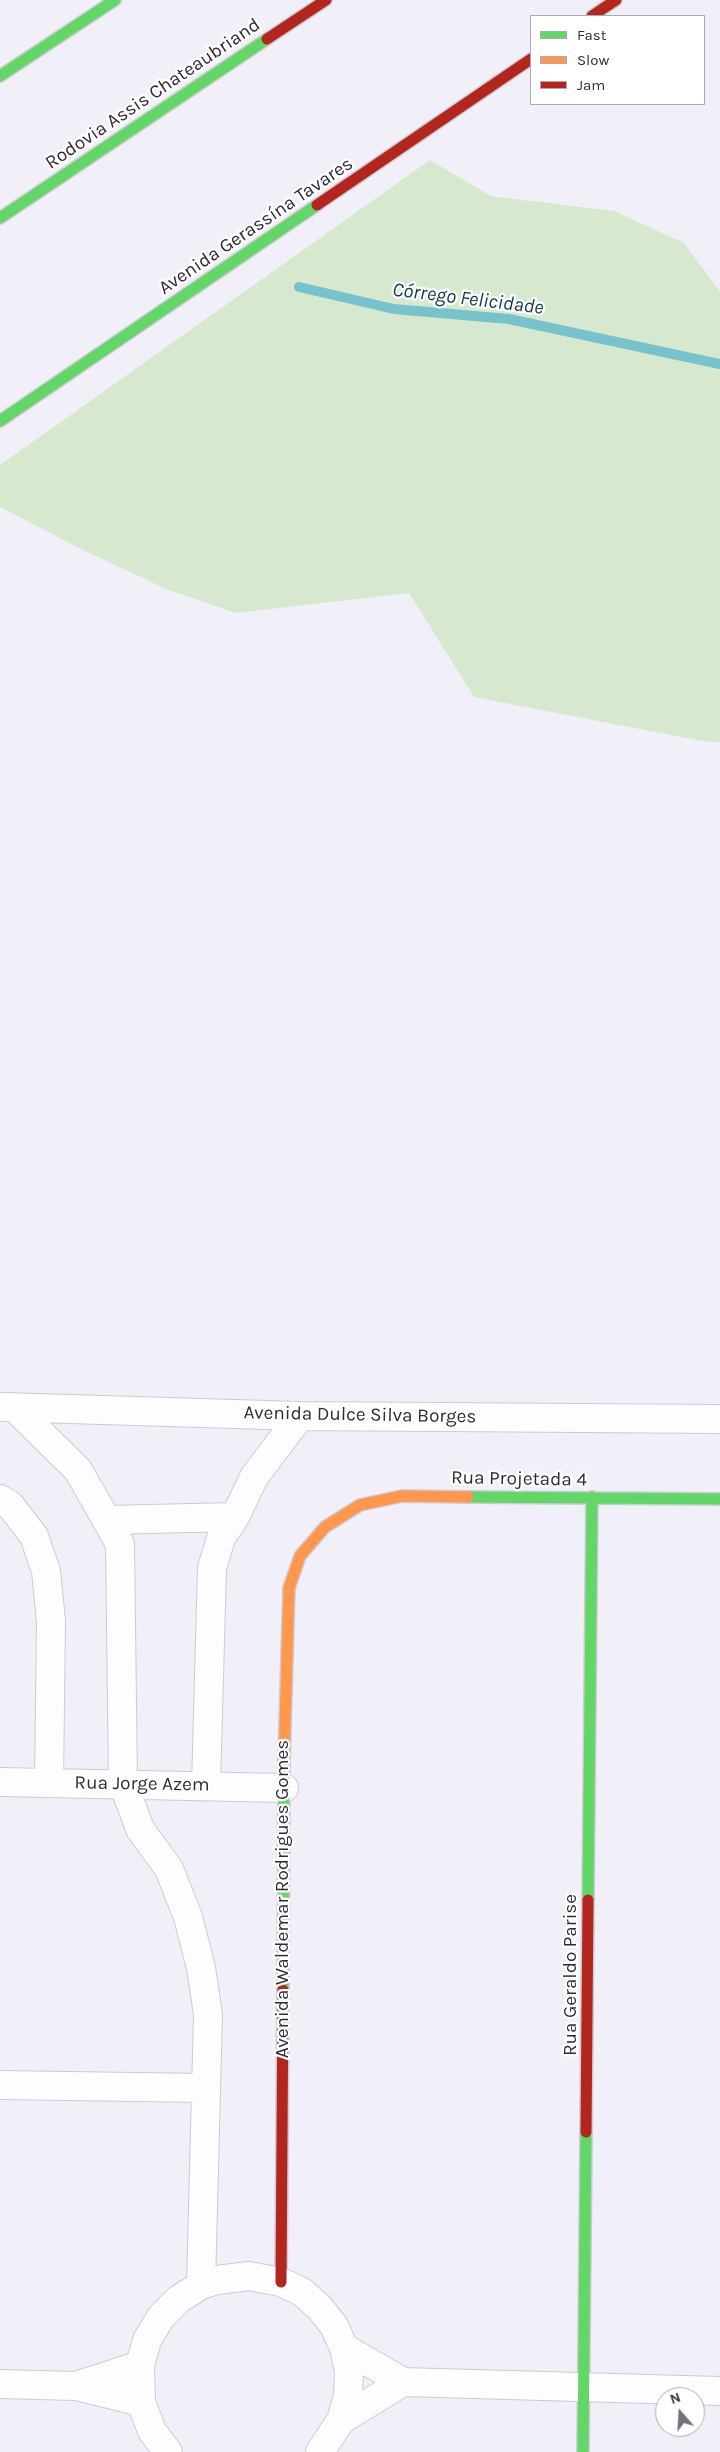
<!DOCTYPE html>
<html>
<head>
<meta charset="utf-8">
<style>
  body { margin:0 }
  #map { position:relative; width:720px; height:2452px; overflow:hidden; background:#f1f0f8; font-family:Karla,sans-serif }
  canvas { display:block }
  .legend { position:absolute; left:530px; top:15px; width:175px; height:90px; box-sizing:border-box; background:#fff; border:1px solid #acabaf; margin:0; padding:6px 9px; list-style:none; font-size:15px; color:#2f2c36 }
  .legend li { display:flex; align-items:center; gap:10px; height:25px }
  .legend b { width:25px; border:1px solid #acabaf }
  .north { position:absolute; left:655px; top:2387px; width:50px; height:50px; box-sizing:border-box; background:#fff; border:1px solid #acabaf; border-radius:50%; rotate:341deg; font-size:14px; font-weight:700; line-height:20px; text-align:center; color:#2f2c36 }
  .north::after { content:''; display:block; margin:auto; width:18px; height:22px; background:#73717a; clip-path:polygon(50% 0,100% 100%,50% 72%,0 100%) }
</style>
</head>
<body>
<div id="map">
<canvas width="720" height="2452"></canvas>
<ul class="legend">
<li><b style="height:6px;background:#63d668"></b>Fast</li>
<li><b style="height:6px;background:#ff974d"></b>Slow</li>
<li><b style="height:6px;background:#b3261e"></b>Jam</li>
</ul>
<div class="north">N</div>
</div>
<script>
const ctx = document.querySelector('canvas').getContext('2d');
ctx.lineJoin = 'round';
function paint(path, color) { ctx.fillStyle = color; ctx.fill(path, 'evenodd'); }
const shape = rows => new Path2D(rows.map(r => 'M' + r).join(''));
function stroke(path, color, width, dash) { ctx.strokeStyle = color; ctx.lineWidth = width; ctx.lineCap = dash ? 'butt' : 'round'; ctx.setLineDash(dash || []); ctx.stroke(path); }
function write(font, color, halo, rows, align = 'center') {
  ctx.font = font + ' Karla,sans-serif'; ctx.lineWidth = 4.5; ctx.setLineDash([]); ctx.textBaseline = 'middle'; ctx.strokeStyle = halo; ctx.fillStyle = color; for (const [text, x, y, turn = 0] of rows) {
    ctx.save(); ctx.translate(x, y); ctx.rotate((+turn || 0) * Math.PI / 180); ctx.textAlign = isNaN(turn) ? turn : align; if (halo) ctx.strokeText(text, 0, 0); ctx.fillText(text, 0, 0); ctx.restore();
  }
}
const green = shape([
  [430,160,491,196,614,211,684,243,720,292,720,742,702,741,474,697,409,593,236,613,166,589,83,550,0,507,0,465]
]);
const stream = shape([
  [299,287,394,309,509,319,720,364]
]);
const street = shape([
  [4,1407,300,1416,720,1419],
  [14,1407,78,1470,120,1544,123,1783,140,1829,169,1869,188,1917,201,1968,208,2014,201,2285],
  [0,1499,10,1505,34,1536,46,1571,51,1621,49,1783],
  [106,1520,235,1517],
  [0,1782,284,1788],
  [206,1786,212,1568,221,1538,235,1517,254,1477,300,1416],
  [0,2085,205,2088],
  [140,2365,76,2386,141,2402],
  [403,2382,720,2391],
  [0,2384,76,2386],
  [341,2420,403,2382,344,2348],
  [168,2452,152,2431,141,2402,140,2365,147,2340,161,2317,179,2299,201,2285,217,2280,249,2276,281,2282,302,2292,320,2308,334,2326,344,2348,349,2372,348,2396,341,2420,320,2452]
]);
const fast = shape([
  [0,76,115,0],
  [0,218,267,39],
  [0,421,317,205],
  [468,1497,720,1499],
  [588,1900,592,1497],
  [283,1990,284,1761],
  [583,2452,586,2132]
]);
const slow = shape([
  [284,1761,289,1588,300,1556,325,1527,360,1505,402,1496,468,1497]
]);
const jam = shape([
  [592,16,616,0],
  [267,39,326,0],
  [317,205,531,59],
  [586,2132,588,1900],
  [281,2282,283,1990]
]);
const streetNames = [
  ["Rodovia Assis Chateaubriand",153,94,-34],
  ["Avenida Gerassína Tavares",256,226,-34],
  ["Avenida Dulce Silva Borges",360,1415,1],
  ["Rua Projetada 4",519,1479,1],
  ["Rua Jorge Azem",142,1784,1],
  ["Avenida Waldemar Rodrigues Gomes",283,1899,-90],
  ["Rua Geraldo Parise",571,1975,-90]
];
const waterNames = [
  ["Córrego Felicidade",468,299,7]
];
paint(green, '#d6e8ce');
stroke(stream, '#77c2cd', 10);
stroke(street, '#cccbd3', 30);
stroke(fast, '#cccbd3', 14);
stroke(slow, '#cccbd3', 14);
stroke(jam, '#cccbd3', 14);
stroke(street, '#fdfdfe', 28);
stroke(fast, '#63d668', 11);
stroke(slow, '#ff974d', 11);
stroke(jam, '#b3261e', 11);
write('19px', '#2f2c36', '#fff', streetNames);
write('italic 20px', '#0a3c41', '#fff', waterNames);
</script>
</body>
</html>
